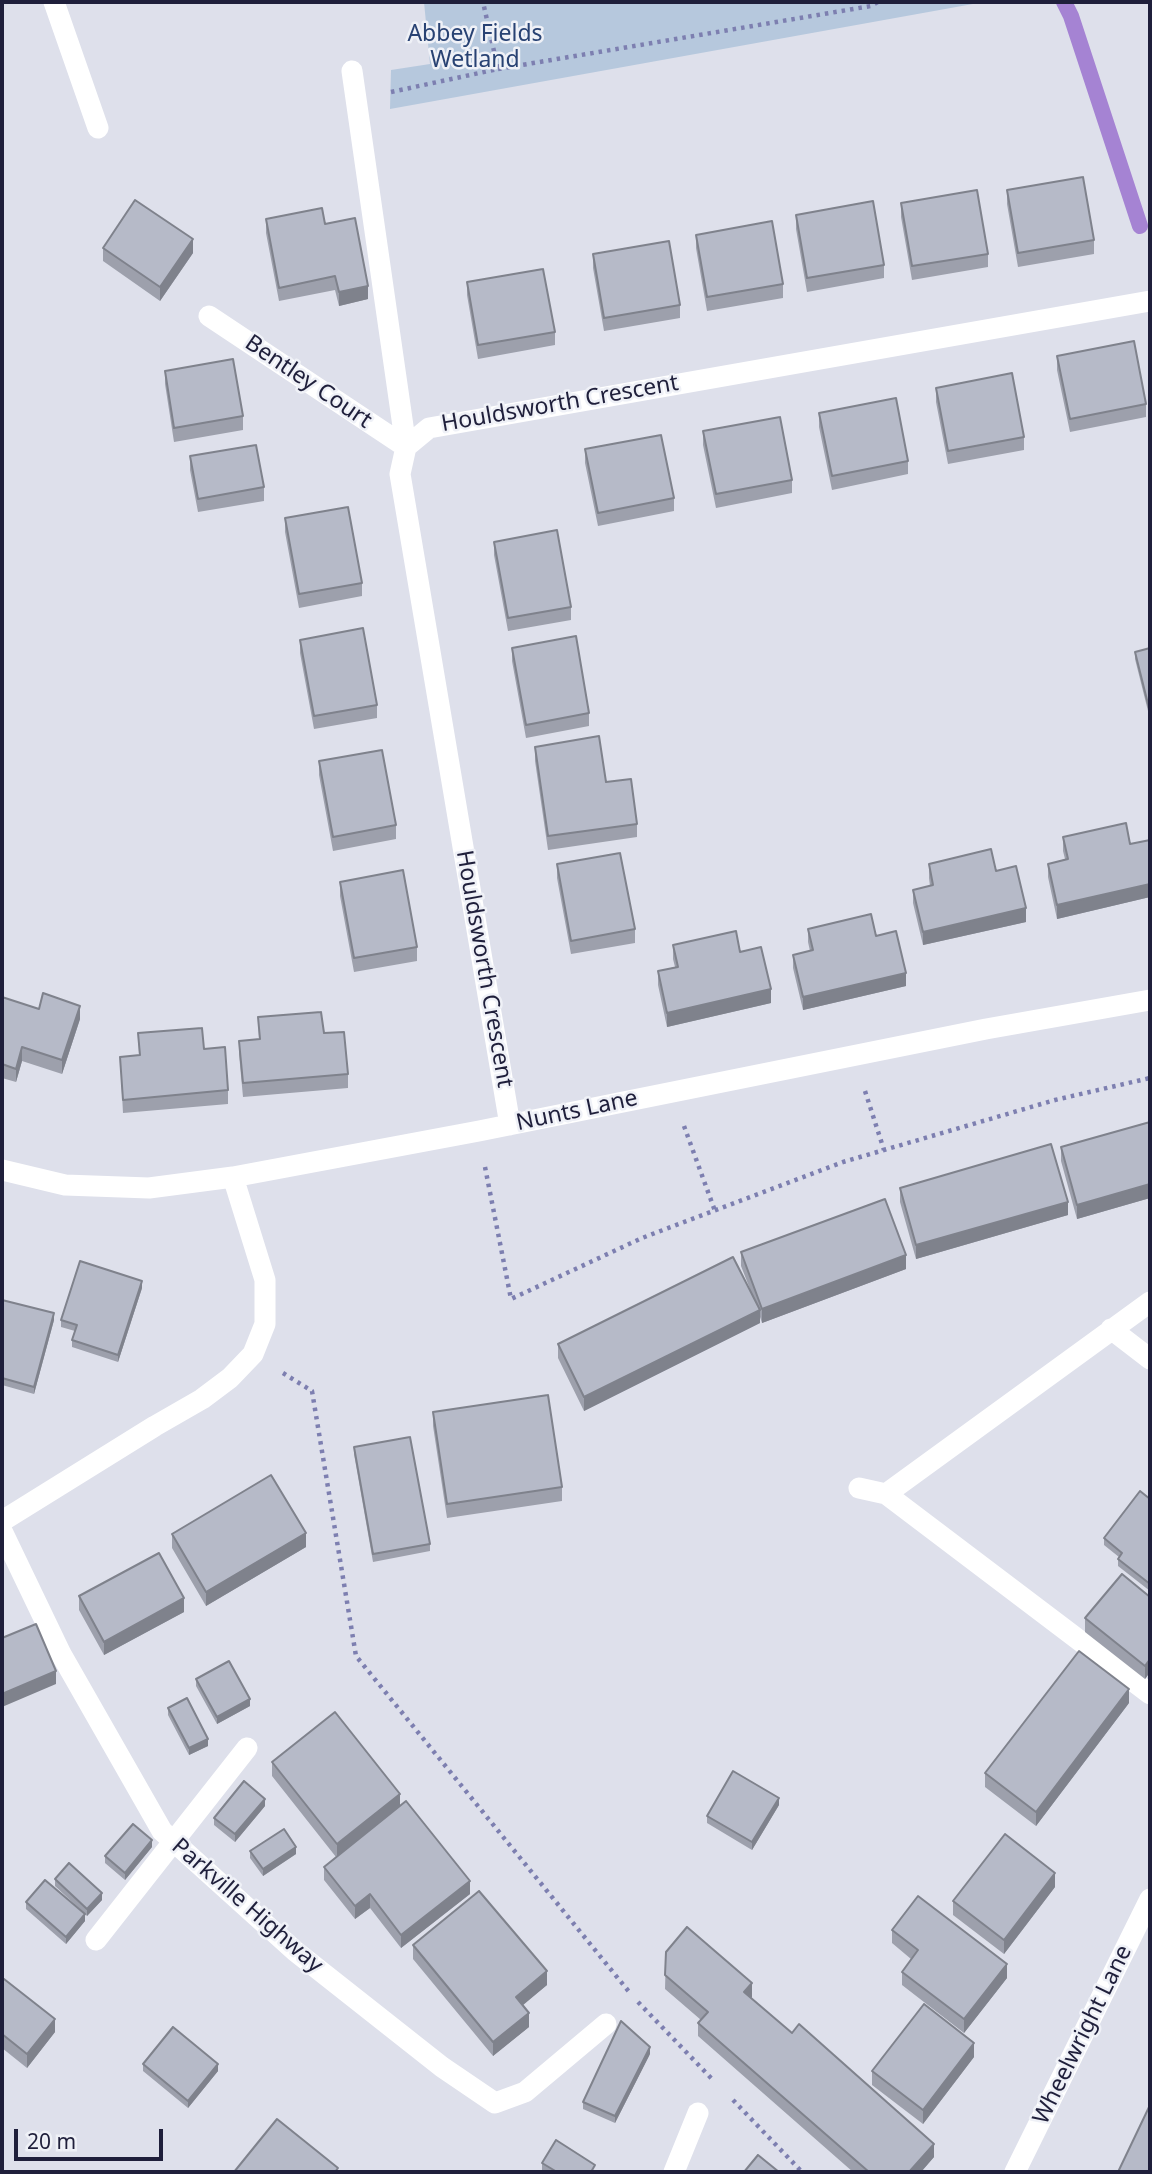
<!DOCTYPE html>
<html>
<head>
<meta charset="utf-8">
<style>
  body { margin:0 }
  #map { position:relative; width:1152px; height:2174px; overflow:hidden; background:#dee0eb; font-family:"Noto Sans",sans-serif }
  canvas { display:block }
  .frame { position:absolute; inset:0; border:4px solid #1f1f3b; pointer-events:none }
  .scale { position:absolute; left:14px; top:2129px; width:149px; height:32px; box-sizing:border-box; border:4px solid #1f1f3b; border-top:0; padding-left:9px; font-size:21px; line-height:24px; white-space:nowrap; color:#1f1f3b; -webkit-text-stroke:5px #eff1f7; paint-order:stroke }
</style>
</head>
<body>
<div id="map">
<canvas width="1152" height="2174"></canvas>
<div class="frame"></div>
<div class="scale">20 m</div>
</div>
<script>
const ctx = document.querySelector('canvas').getContext('2d');
ctx.lineJoin = 'round';
function paint(path, color) { ctx.fillStyle = color; ctx.fill(path, 'evenodd'); }
const shape = rows => new Path2D(rows.map(r => 'M' + r).join(''));
function stroke(path, color, width, dash) { ctx.strokeStyle = color; ctx.lineWidth = width; ctx.lineCap = dash ? 'butt' : 'round'; ctx.setLineDash(dash || []); ctx.stroke(path); }
function write(font, color, halo, rows, align = 'center') {
  ctx.font = font + ' "Noto Sans",sans-serif'; ctx.lineWidth = 5; ctx.setLineDash([]); ctx.textBaseline = 'middle'; ctx.strokeStyle = halo; ctx.fillStyle = color; for (const [text, x, y, turn = 0] of rows) {
    ctx.save(); ctx.translate(x, y); ctx.rotate((+turn || 0) * Math.PI / 180); ctx.textAlign = isNaN(turn) ? turn : align; if (halo) ctx.strokeText(text, 0, 0); ctx.fillText(text, 0, 0); ctx.restore();
  }
}
const green = shape([
  [424,2,984,2,390,109,391,70,430,64]
]);
const stream = shape([
  [1064,2,1071,16,1140,226]
]);
const path = shape([
  [498,69,871,6,878,2],
  [391,92,498,69,483,2],
  [865,1091,884,1150],
  [684,1126,715,1211],
  [485,1167,511,1299,642,1238,843,1162,1055,1100,1150,1078],
  [283,1373,312,1391,356,1656,630,1993],
  [638,2002,712,2079],
  [733,2100,802,2172]
]);
const minor = shape([
  [54,2,98,128],
  [352,71,406,447],
  [209,316,406,447],
  [510,1125,400,474,406,447,429,428,1150,301],
  [2,1170,65,1185,149,1188,233,1177,479,1131,986,1029,1150,1000],
  [1111,1329,1150,1359],
  [859,1488,886,1494,1150,1302],
  [886,1494,1150,1694],
  [2,1521,155,1426,202,1399,230,1378,253,1354,265,1324,265,1280,233,1177],
  [2,1531,61,1654,162,1831,295,1951,442,2067,495,2103,525,2092,606,2024],
  [96,1940,247,1748],
  [674,2172,698,2113],
  [1015,2172,1150,1899]
]);
const wall = shape([
  [1007,190,1094,240,1094,254,1018,267,1007,204],
  [901,203,988,254,988,267,912,280,901,217],
  [796,215,884,265,884,278,807,292,796,229],
  [266,219,325,224,368,299,339,306,335,290,279,301,266,233],
  [696,235,783,284,783,298,707,311,696,248],
  [103,248,193,253,160,301,103,261],
  [593,254,680,305,680,318,604,331,593,268],
  [467,282,555,332,555,345,478,359,467,295],
  [1057,356,1146,404,1146,417,1070,432,1057,370],
  [165,371,243,416,243,430,174,442,165,384],
  [936,388,1024,437,1024,450,948,464,936,402],
  [819,413,908,461,908,474,832,490,819,427],
  [703,431,792,480,792,493,716,508,703,445],
  [585,449,674,498,674,511,598,526,585,463],
  [190,456,264,487,264,501,198,512,190,470],
  [285,518,362,583,362,596,299,608,285,532],
  [494,542,571,607,571,620,508,631,494,555],
  [300,640,377,705,377,718,314,729,300,653],
  [512,648,589,713,589,726,526,738,512,661],
  [1150,648,1150,719,1135,659,1135,652],
  [535,747,606,782,637,824,637,837,548,850,535,761],
  [319,761,396,825,396,839,333,851,319,775],
  [1063,837,1130,844,1150,840,1150,897,1057,919,1048,877,1048,864,1065,859,1063,851],
  [557,864,635,929,635,943,571,954,557,878],
  [929,864,996,871,1026,922,923,945,913,903,913,890,930,886,929,878],
  [340,882,417,947,417,961,354,972,340,896],
  [808,929,876,936,906,986,803,1010,793,968,793,955,810,951,808,942],
  [673,945,740,952,771,1003,667,1027,658,985,658,971,675,967,673,959],
  [2,997,39,1009,80,1019,62,1074,22,1061,16,1082,2,1078],
  [258,1017,348,1074,348,1088,243,1097,239,1054,239,1041,259,1039],
  [138,1033,204,1049,228,1090,228,1104,123,1113,120,1057,139,1055],
  [1150,1122,1150,1198,1077,1219,1061,1161,1061,1147],
  [900,1188,1068,1215,916,1259,900,1202],
  [741,1252,906,1269,762,1323,760,1317,760,1323,584,1411,558,1358,558,1344,750,1289,741,1266],
  [142,1288,118,1362,72,1347,72,1340,75,1331,61,1327,61,1320],
  [2,1300,54,1320,34,1394,2,1385],
  [433,1412,562,1487,562,1501,447,1518,433,1426],
  [354,1447,430,1544,430,1551,373,1562,354,1454],
  [1150,1499,1150,1591,1118,1566,1118,1559,1119,1557,1104,1545,1104,1538],
  [172,1534,306,1547,206,1606,172,1548],
  [79,1596,184,1612,104,1655,79,1610],
  [1150,1597,1150,1672,1145,1679,1085,1632,1085,1618],
  [196,1679,250,1706,217,1724,196,1686],
  [1129,1703,1036,1826,985,1787,985,1773],
  [168,1708,208,1746,189,1755,168,1715],
  [272,1762,400,1807,470,1894,401,1948,370,1908,355,1919,324,1880,324,1867,336,1857,272,1776],
  [779,1805,752,1850,707,1823,707,1816],
  [265,1806,235,1842,214,1825,214,1818],
  [152,1847,125,1880,105,1863,105,1856],
  [250,1851,296,1854,263,1876,250,1858],
  [55,1879,102,1900,87,1916,85,1914,85,1921,66,1944,26,1909,26,1902,81,1910,55,1886],
  [1055,1887,1004,1954,953,1915,953,1901],
  [892,1930,1007,1978,964,2033,902,1985,902,1972,911,1959,892,1943],
  [413,1945,547,1985,522,2005,529,2027,493,2056,413,1959],
  [666,1952,752,1997,751,1998,934,2157,921,2172,853,2172,698,2036,698,2023,701,2020,665,1989],
  [2,1981,55,2032,27,2068,2,2048],
  [650,2054,615,2123,583,2109,583,2102],
  [974,2057,923,2124,872,2085,872,2071],
  [143,2064,218,2071,188,2108,143,2071],
  [542,2163,595,2172,545,2172,542,2170]
]);
const shadedWall = shape([
  [193,239,193,253,160,301,160,287],
  [368,286,368,299,339,306,339,292],
  [1150,884,1150,897,1057,919,1057,905],
  [1026,908,1026,922,923,945,923,932],
  [906,973,906,986,803,1010,803,997],
  [771,989,771,1003,667,1027,667,1013],
  [80,1006,80,1019,62,1074,62,1060],
  [22,1047,22,1061,16,1082,16,1069],
  [1150,1184,1150,1198,1077,1219,1077,1205],
  [1068,1202,1068,1215,916,1259,916,1245],
  [906,1255,906,1269,762,1323,762,1309],
  [142,1281,142,1288,118,1362,118,1355],
  [760,1310,760,1323,584,1411,584,1397],
  [54,1313,54,1320,34,1394,34,1387],
  [306,1533,306,1547,206,1606,206,1592],
  [184,1598,184,1612,104,1655,104,1642],
  [1150,1659,1150,1672,1145,1679,1145,1666],
  [56,1671,56,1684,2,1707,2,1694],
  [1129,1689,1129,1703,1036,1826,1036,1812],
  [250,1699,250,1706,217,1724,217,1717],
  [208,1739,208,1746,189,1755,189,1748],
  [400,1794,400,1807,337,1857,337,1844],
  [779,1798,779,1805,752,1850,752,1842],
  [265,1799,265,1806,235,1842,235,1834],
  [152,1840,152,1847,125,1880,125,1873],
  [296,1847,296,1854,263,1876,263,1869],
  [1055,1873,1055,1887,1004,1954,1004,1940],
  [470,1881,470,1894,401,1948,401,1935],
  [102,1893,102,1900,87,1916,87,1909],
  [370,1894,370,1908,355,1919,355,1906],
  [85,1914,85,1921,66,1944,66,1937],
  [1007,1964,1007,1978,964,2033,964,2019],
  [547,1971,547,1985,516,2011,516,1997],
  [752,1983,752,1997,744,2005,744,1992],
  [529,2013,529,2027,493,2056,493,2042],
  [55,2019,55,2032,27,2068,27,2054],
  [974,2043,974,2057,923,2124,923,2110],
  [650,2047,650,2054,615,2123,615,2116],
  [218,2064,218,2071,188,2108,188,2101],
  [934,2144,934,2157,921,2172,909,2172]
]);
const building = shape([
  [1083,177,1094,240,1018,253,1007,190,1083,177],
  [977,190,988,254,912,266,901,203,977,190],
  [135,200,193,239,160,287,103,248,135,200],
  [873,201,884,265,807,278,796,215,873,201],
  [322,208,325,224,355,218,368,286,339,292,335,276,279,288,266,219,322,208],
  [772,221,783,284,707,297,696,235,772,221],
  [669,241,680,305,604,318,593,254,669,241],
  [543,269,555,332,478,345,467,282,543,269],
  [1134,341,1146,404,1070,419,1057,356,1134,341],
  [233,359,243,416,174,428,165,371,233,359],
  [1012,373,1024,437,948,451,936,388,1012,373],
  [896,398,908,461,832,476,819,413,896,398],
  [780,417,792,480,716,494,703,431,780,417],
  [661,435,674,498,598,513,585,449,661,435],
  [256,445,264,487,198,499,190,456,256,445],
  [348,507,362,583,299,594,285,518,348,507],
  [557,530,571,607,508,618,494,542,557,530],
  [363,628,377,705,314,716,300,640,363,628],
  [576,636,589,713,526,725,512,648,576,636],
  [1150,648,1150,712,1135,652,1150,648],
  [599,736,606,782,631,779,637,824,548,836,535,747,599,736],
  [382,750,396,825,333,837,319,761,382,750],
  [1126,823,1130,844,1150,840,1150,884,1057,905,1048,864,1068,859,1063,837,1126,823],
  [991,849,996,871,1016,866,1026,908,923,932,913,890,933,885,929,864,991,849],
  [620,853,635,929,571,941,557,864,620,853],
  [403,870,417,947,354,958,340,882,403,870],
  [871,914,876,936,896,931,906,973,803,997,793,955,813,950,808,929,871,914],
  [736,931,740,952,761,947,771,989,667,1013,658,971,678,967,673,945,736,931],
  [43,993,80,1006,62,1060,22,1047,16,1069,2,1064,2,997,39,1009,43,993],
  [321,1012,324,1033,344,1032,348,1074,243,1083,239,1041,260,1039,258,1017,321,1012],
  [202,1028,204,1049,225,1047,228,1090,123,1100,120,1057,140,1055,138,1033,202,1028],
  [1150,1122,1150,1184,1077,1205,1061,1147,1150,1122],
  [1051,1144,1068,1202,916,1245,900,1188,1051,1144],
  [885,1199,906,1255,762,1309,741,1252,885,1199],
  [733,1257,760,1310,584,1397,558,1344,733,1257],
  [80,1261,142,1281,118,1355,72,1340,77,1325,61,1320,80,1261],
  [2,1300,54,1313,34,1387,2,1378,2,1300],
  [548,1395,562,1487,447,1504,433,1412,548,1395],
  [410,1437,430,1544,373,1554,354,1447,410,1437],
  [271,1475,306,1533,206,1592,172,1534,271,1475],
  [1140,1491,1150,1499,1150,1584,1118,1559,1122,1553,1104,1538,1140,1491],
  [159,1553,184,1598,104,1642,79,1596,159,1553],
  [1122,1574,1150,1597,1150,1659,1145,1666,1085,1618,1122,1574],
  [36,1624,56,1671,2,1694,2,1638,36,1624],
  [1079,1651,1129,1689,1036,1812,985,1773,1079,1651],
  [229,1661,250,1699,217,1717,196,1679,229,1661],
  [187,1698,208,1739,189,1748,168,1708,187,1698],
  [335,1712,400,1794,337,1844,272,1762,335,1712],
  [733,1771,779,1798,752,1842,707,1816,733,1771],
  [244,1781,265,1799,235,1834,214,1818,244,1781],
  [406,1801,470,1881,401,1935,370,1894,355,1906,324,1867,406,1801],
  [133,1824,152,1840,125,1873,105,1856,133,1824],
  [284,1829,296,1847,263,1869,250,1851,284,1829],
  [1005,1834,1055,1873,1004,1940,953,1901,1005,1834],
  [69,1863,102,1893,87,1909,55,1879,69,1863],
  [45,1880,85,1914,66,1937,26,1902,45,1880],
  [479,1891,547,1971,516,1997,529,2013,493,2042,413,1945,479,1891],
  [918,1896,1007,1964,964,2019,902,1972,918,1950,892,1930,918,1896],
  [687,1927,752,1983,744,1992,792,2033,799,2024,934,2144,909,2172,869,2172,698,2023,708,2012,665,1975,666,1952,687,1927],
  [4,1979,55,2019,27,2054,2,2034,2,1981,4,1979],
  [924,2004,974,2043,923,2110,872,2071,924,2004],
  [621,2021,650,2047,615,2116,583,2102,621,2021],
  [173,2027,218,2064,188,2101,143,2064,173,2027],
  [1150,2105,1150,2172,1118,2172,1150,2105],
  [277,2119,338,2168,335,2172,234,2172,277,2119],
  [556,2140,595,2165,591,2172,557,2172,542,2163,556,2140],
  [758,2155,779,2172,744,2172,758,2155]
]);
const parkNames = [
  ["Abbey Fields",475,34],
  ["Wetland",475,60]
];
const streetNames = [
  ["Bentley Court",308,382,34],
  ["Houldsworth Crescent",560,404,-10],
  ["Houldsworth Crescent",484,969,80],
  ["Nunts Lane",577,1111,-12],
  ["Parkville Highway",247,1906,41],
  ["Wheelwright Lane",1083,2035,-64]
];
paint(green, '#b6c8dd');
stroke(stream, '#a583d3', 16);
stroke(path, '#7d7fb0', 4.5, [3.5, 5]);
stroke(minor, '#fff', 21);
paint(wall, '#9da0ac');
paint(shadedWall, '#7f828c');
paint(building, '#b6bac8');
stroke(building, '#7f828c', 2);
write('23px', '#284273', '#eff1f7', parkNames);
write('23px', '#1f1f3b', '#eff1f7', streetNames);
</script>
</body>
</html>
